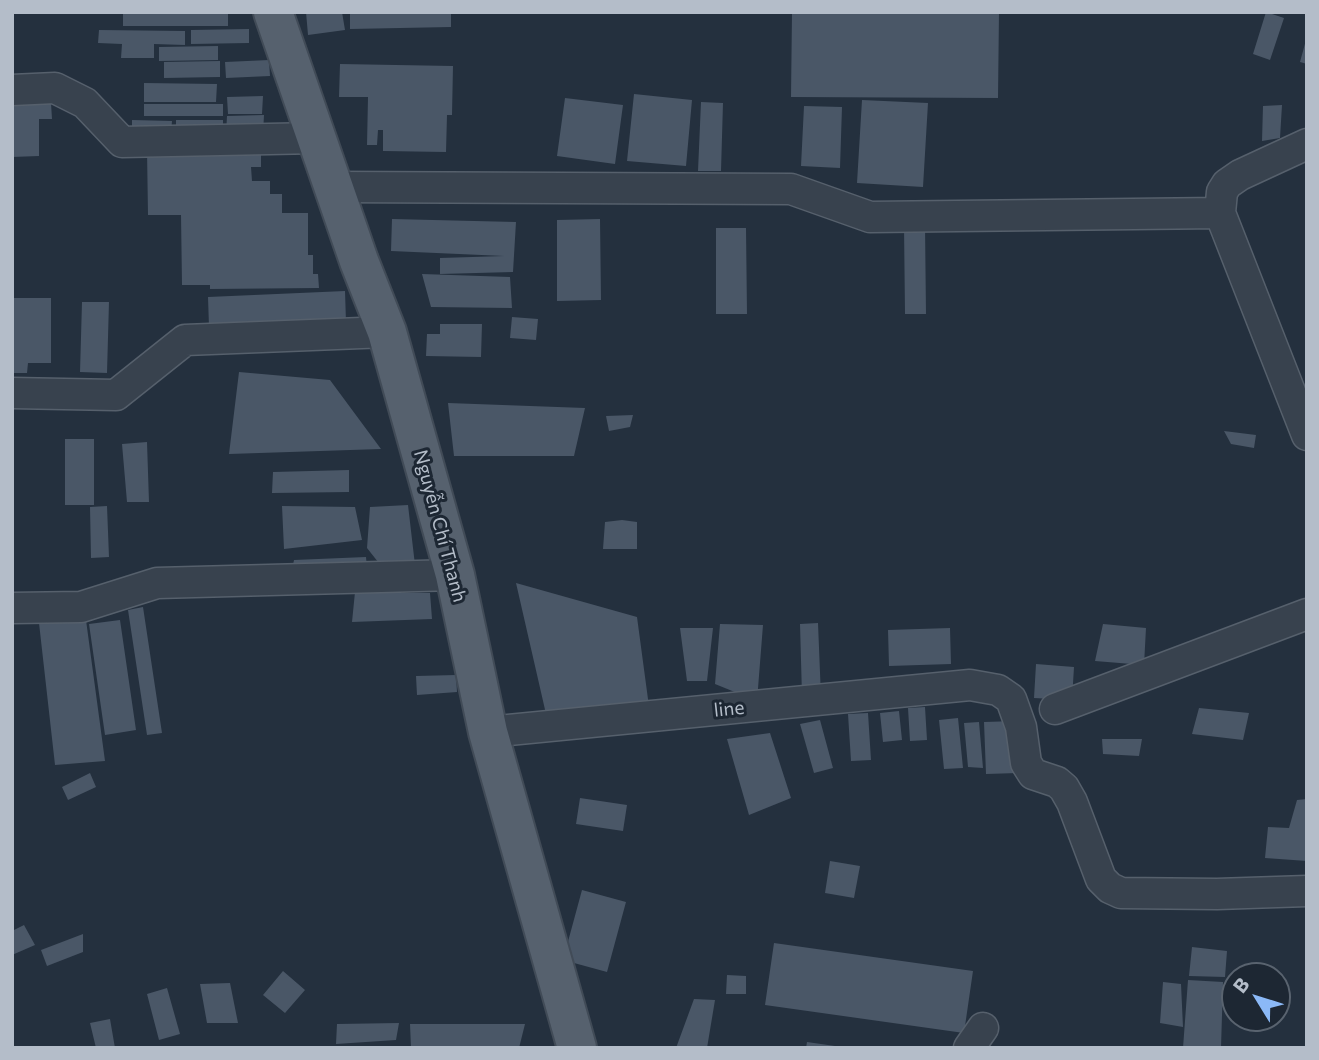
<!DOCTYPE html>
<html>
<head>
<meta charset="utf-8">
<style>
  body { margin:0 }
  #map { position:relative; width:1319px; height:1060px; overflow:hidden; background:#24303e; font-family:Commissioner,sans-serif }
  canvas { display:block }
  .frame { position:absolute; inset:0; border:14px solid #b4bdc9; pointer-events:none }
  .north { position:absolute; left:1221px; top:962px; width:70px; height:70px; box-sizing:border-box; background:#1d2733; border:2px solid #59636f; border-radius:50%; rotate:308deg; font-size:19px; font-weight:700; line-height:28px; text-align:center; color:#b4bdc9 }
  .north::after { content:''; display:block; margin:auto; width:24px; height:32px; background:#8bb9f7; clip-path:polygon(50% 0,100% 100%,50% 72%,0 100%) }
</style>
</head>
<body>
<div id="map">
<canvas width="1319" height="1060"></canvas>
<div class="frame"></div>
<div class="north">B</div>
</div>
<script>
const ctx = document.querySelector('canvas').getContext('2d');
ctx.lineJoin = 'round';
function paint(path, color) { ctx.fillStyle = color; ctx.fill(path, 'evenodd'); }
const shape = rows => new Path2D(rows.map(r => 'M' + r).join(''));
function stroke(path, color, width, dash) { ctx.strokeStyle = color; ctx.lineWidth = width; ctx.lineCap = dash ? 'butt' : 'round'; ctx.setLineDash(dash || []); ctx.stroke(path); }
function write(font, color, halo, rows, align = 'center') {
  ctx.font = font + ' Commissioner,sans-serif'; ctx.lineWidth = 6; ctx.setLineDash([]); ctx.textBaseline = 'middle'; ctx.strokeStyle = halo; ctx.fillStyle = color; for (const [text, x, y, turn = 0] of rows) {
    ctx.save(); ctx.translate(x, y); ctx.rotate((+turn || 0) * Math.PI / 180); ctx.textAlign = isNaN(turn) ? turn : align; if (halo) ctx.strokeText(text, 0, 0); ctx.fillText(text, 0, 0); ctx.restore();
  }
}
const building = shape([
  [123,12,228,12,228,26,123,26],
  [306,12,342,12,345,30,308,35],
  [350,12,451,12,451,27,350,29],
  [792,12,999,12,998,98,791,97],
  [1266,12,1284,18,1270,60,1253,54],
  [249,29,249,43,191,44,191,30],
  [99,30,185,31,185,45,154,44,154,58,121,58,122,44,98,43],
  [1306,40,1307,40,1307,64,1300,62],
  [218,46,218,60,159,61,159,47],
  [269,60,270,76,226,78,225,62],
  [220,61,220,77,164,78,164,62],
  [340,64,453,66,452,115,447,115,446,152,383,151,383,130,378,130,377,145,367,145,368,97,339,97],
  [144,83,217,84,216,102,144,102],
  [634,94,692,100,686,166,627,161],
  [263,96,262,114,228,114,227,97],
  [565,98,623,105,615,164,557,156],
  [862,100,928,103,923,187,857,183],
  [701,102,723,103,721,171,698,171],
  [51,103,52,119,39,119,39,156,12,157,12,104],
  [144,104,223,104,223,116,144,116],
  [1282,105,1280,138,1262,141,1263,106],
  [804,106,842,107,840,168,801,166],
  [264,115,263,134,226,134,227,116],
  [132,120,172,121,171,133,132,132],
  [176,120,223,120,223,135,176,136],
  [261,147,261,167,251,167,252,181,270,181,270,194,282,194,282,213,308,213,308,255,313,255,313,274,318,274,319,288,210,289,210,285,182,285,181,215,148,215,147,150],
  [392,219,516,222,513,272,440,274,440,258,504,256,391,251],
  [600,219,601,300,557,301,557,220],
  [925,225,926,314,905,314,904,226],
  [716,228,746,228,747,314,716,314],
  [422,274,510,277,512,308,431,307],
  [345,291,346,322,209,327,208,297],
  [12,298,51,298,51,363,28,363,27,373,12,373],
  [82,302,109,302,107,373,80,372],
  [512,317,538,319,536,340,510,338],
  [440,324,482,324,481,357,426,356,427,334,440,334],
  [239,372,330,380,381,449,229,454],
  [448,403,585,408,574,456,454,456],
  [633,415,630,427,609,431,606,416],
  [1224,431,1256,435,1254,448,1231,444],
  [65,439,94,439,94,505,65,505],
  [147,442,149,502,127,502,122,444],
  [349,470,349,492,272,493,273,472],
  [408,505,415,565,382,567,367,548,370,507],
  [107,506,109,557,91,558,90,507],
  [282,506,355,507,362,540,284,549],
  [622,520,637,522,637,549,603,549,605,522],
  [366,557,368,578,290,580,294,560],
  [516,583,637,617,650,714,546,714],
  [355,592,430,593,432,619,352,622],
  [143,607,162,733,147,735,128,610],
  [86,620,105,761,55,765,39,623],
  [120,620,136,730,105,735,89,624],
  [818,623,821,697,802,696,800,624],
  [720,624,763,625,757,701,715,684],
  [1103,624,1146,628,1144,665,1095,661],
  [680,628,713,628,707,681,687,681],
  [950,628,951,664,889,666,888,630],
  [1036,664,1074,667,1072,700,1034,698],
  [456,675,457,692,417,695,416,676],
  [925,707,927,740,910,741,908,708],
  [1199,708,1249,713,1243,740,1192,734],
  [899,711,902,740,883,742,880,713],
  [868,713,871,760,851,761,848,714],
  [958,718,963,768,944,769,939,720],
  [820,720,833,768,814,773,800,724],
  [1016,721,1018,773,986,774,984,722],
  [979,722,983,768,968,767,964,723],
  [770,733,791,798,749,815,727,739],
  [1102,739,1142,739,1139,756,1103,754],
  [90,773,96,787,68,800,62,787],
  [580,798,627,805,623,831,576,824],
  [1307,799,1307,861,1265,858,1268,827,1289,828,1297,800],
  [830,861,860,866,854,898,825,893],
  [582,890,626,902,607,972,563,960],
  [24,925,35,945,12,955,12,931],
  [83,934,83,952,47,966,41,950],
  [774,943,973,971,964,1033,765,1005],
  [1192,947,1227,951,1225,977,1189,976],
  [283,971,305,990,285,1013,263,995],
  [727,975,746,976,746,994,726,994],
  [1188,980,1223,982,1221,1048,1183,1048],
  [1163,982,1181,984,1183,1027,1160,1023],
  [230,983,238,1023,207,1023,200,984],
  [167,988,180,1034,159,1040,147,994],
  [694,999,715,1000,707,1048,676,1048],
  [110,1019,115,1048,96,1048,90,1023],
  [399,1023,396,1040,336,1044,337,1024],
  [410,1024,525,1024,519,1048,411,1048],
  [807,1042,835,1046,835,1048,806,1048]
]);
const minor = shape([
  [12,90,55,88,85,103,122,142,318,138],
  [1307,144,1240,175,1227,184,1222,192,1220,213,1307,435],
  [333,187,791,189,870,217,1220,213],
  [12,393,116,395,185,340,387,332],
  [12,608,81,607,157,583,455,575],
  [1055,709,1307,614],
  [488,732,970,685,998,690,1011,699,1021,727,1026,763,1033,774,1057,782,1064,788,1072,802,1101,879,1110,888,1121,893,1217,894,1307,891],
  [969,1048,983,1028]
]);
const major = shape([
  [273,12,359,261,387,332,455,575,488,732,577,1048]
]);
const streetNames = [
  ["Nguyễn Chí Thanh",440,526,75],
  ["line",729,709,-6]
];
paint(building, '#4a5767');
stroke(minor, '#56606c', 33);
stroke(major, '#414b57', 42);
stroke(minor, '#38424e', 30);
stroke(major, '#56616e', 38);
write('19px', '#b4bdc9', '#1d2733', streetNames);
</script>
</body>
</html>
